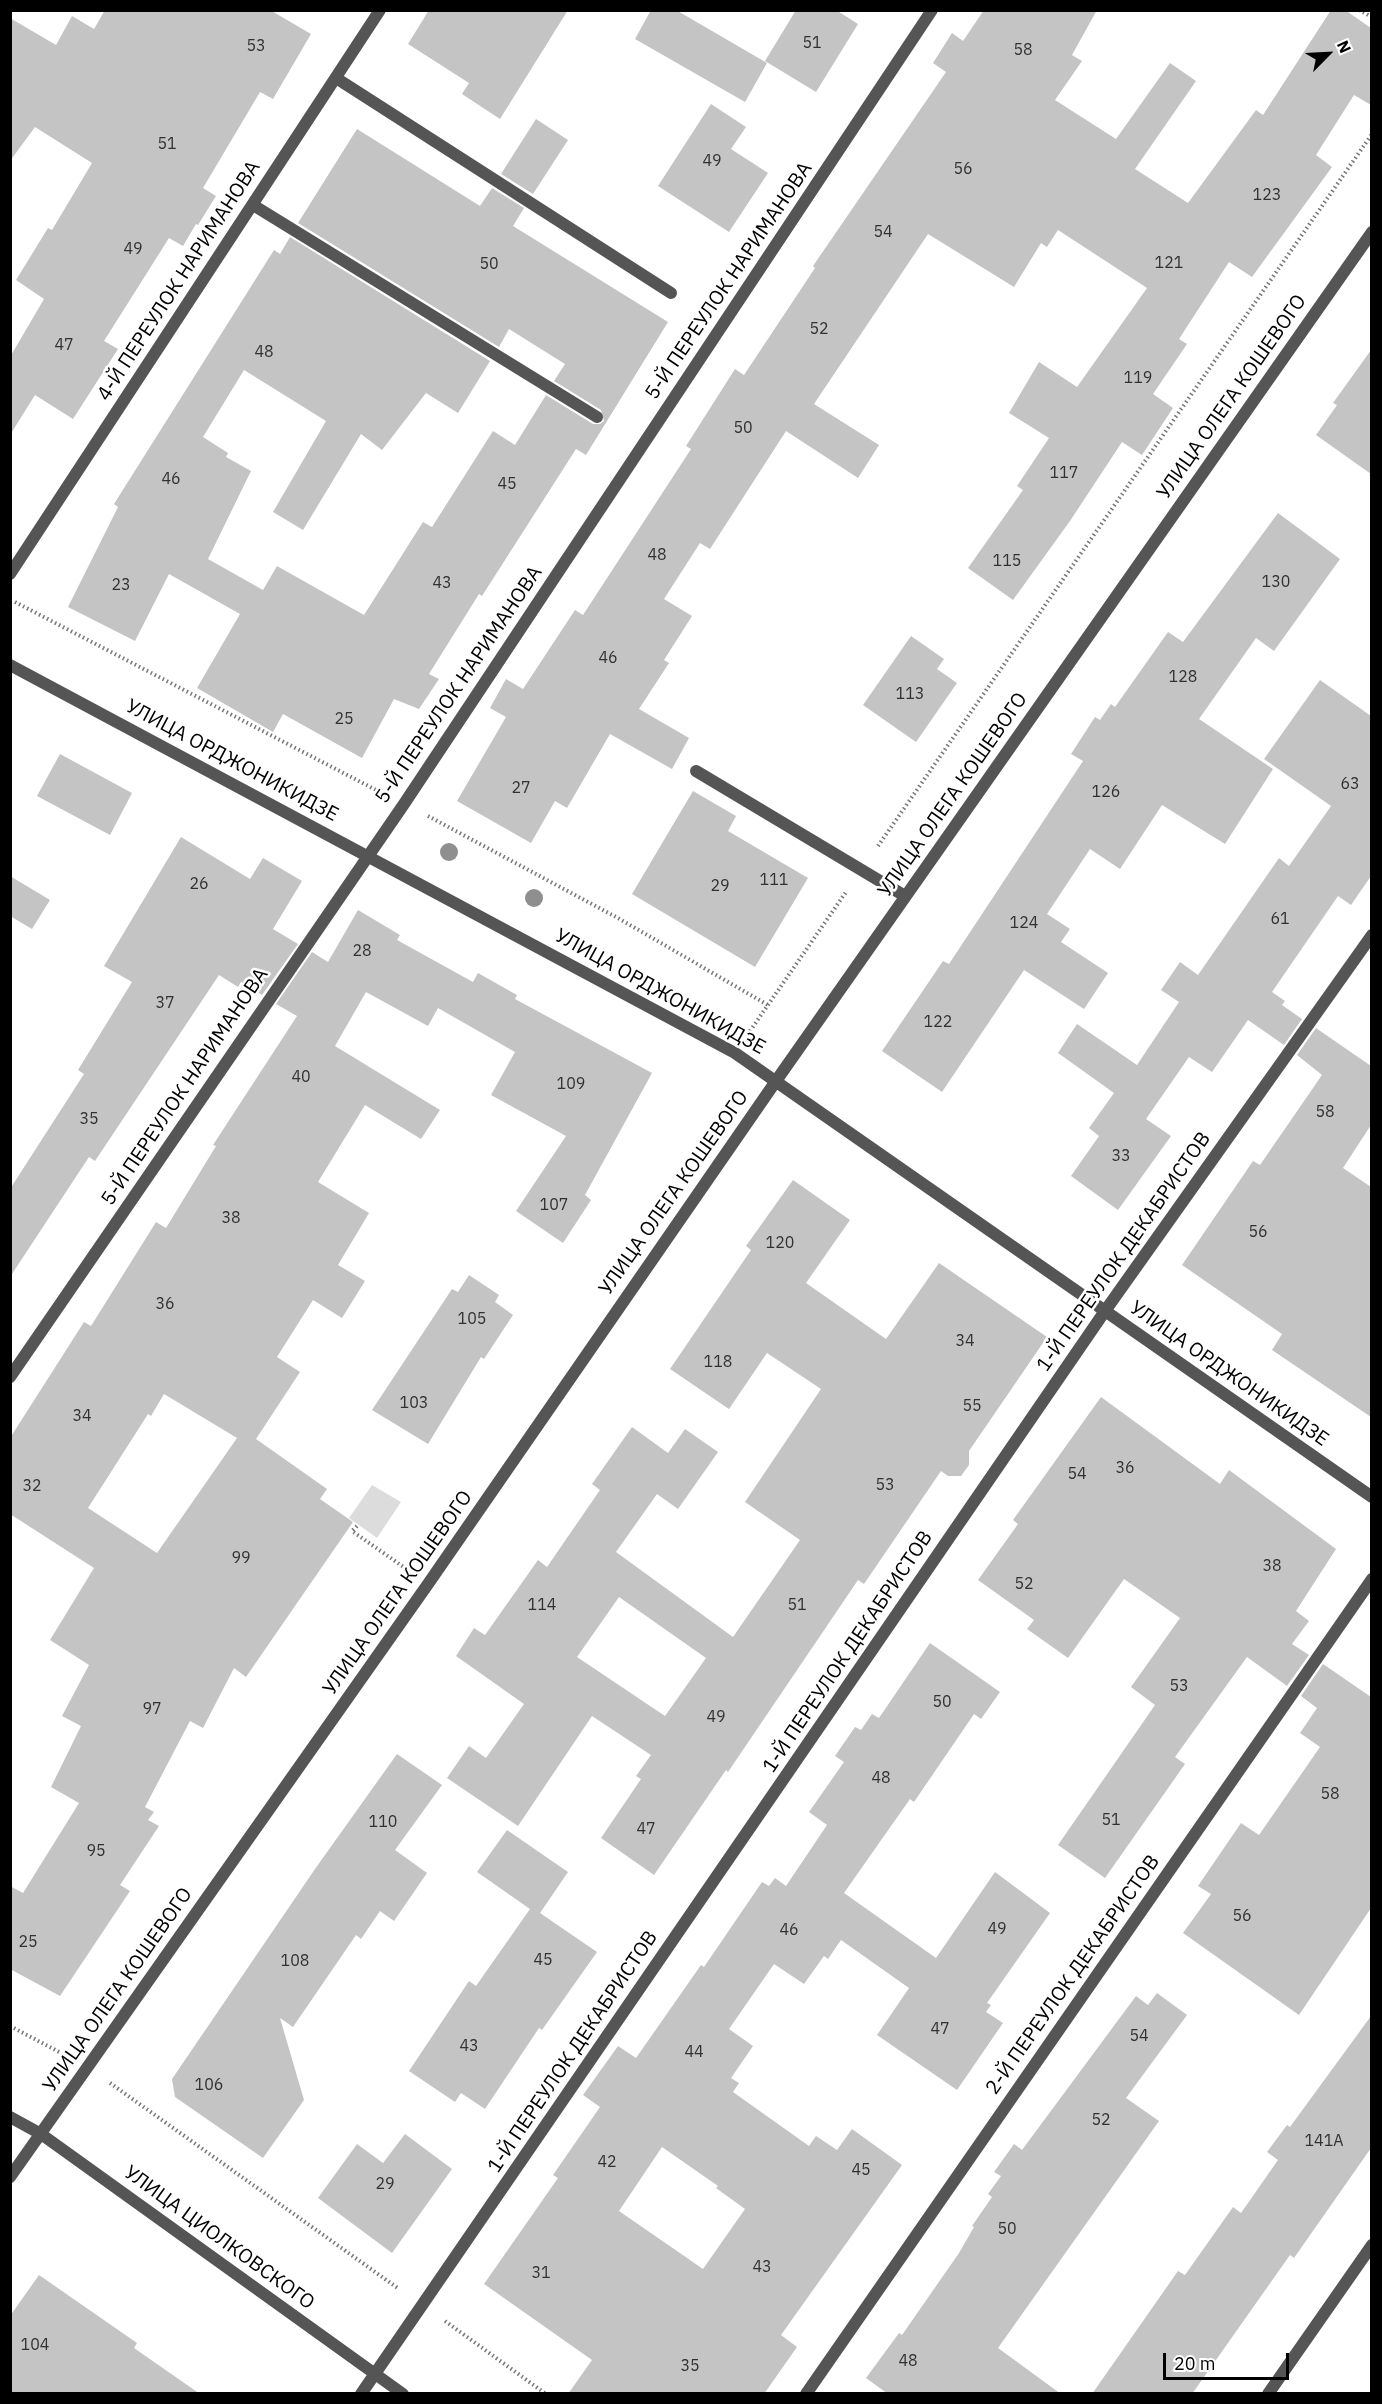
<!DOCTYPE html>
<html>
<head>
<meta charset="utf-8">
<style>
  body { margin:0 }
  #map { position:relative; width:1382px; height:2404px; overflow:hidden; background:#fff; font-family:"IBM Plex Sans",sans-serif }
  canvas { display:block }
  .frame { position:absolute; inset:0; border:12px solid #000; pointer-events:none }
  .north { position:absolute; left:1298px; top:24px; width:60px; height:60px; -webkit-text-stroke:4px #fff; paint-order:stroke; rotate:66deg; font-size:16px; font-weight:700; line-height:24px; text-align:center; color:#000 }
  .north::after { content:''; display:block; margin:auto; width:21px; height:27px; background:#000; clip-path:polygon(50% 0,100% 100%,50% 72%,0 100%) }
  .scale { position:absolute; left:1163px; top:2353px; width:126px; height:27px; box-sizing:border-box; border:3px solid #000; border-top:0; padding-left:8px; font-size:18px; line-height:21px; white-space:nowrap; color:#000; -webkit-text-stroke:4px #fff; paint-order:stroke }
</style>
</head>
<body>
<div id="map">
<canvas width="1382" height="2404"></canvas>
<div class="frame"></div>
<div class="north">N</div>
<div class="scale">20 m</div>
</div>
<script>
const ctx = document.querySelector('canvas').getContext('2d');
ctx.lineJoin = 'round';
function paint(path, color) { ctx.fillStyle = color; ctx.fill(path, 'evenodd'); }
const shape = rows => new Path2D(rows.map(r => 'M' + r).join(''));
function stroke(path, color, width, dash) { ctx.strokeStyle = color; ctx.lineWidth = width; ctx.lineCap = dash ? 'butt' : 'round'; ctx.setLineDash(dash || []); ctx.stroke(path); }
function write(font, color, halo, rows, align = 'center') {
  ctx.font = font + ' "IBM Plex Sans",sans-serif'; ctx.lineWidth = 5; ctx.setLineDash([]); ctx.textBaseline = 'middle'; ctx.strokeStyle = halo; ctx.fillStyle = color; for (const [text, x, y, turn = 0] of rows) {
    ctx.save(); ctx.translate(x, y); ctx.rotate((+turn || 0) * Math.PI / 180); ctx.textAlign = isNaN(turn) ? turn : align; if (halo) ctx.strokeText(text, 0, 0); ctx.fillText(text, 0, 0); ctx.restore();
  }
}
const green = shape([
  [372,1485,401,1502,377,1538,349,1518]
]);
const building = shape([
  [105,10,270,10,311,34,273,99,260,92,203,188,216,196,198,225,196,224,183,246,169,238,104,341,118,349,73,419,35,395,10,435,10,357,44,299,16,280,48,228,52,230,92,163,35,127,10,161,10,18,56,45,72,16,94,29],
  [429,10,568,10,500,119,462,94,469,83,408,44],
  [651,10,676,10,767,63,745,102,635,39],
  [796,10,836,10,858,24,816,92,765,61],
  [984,10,1097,10,1072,55,1082,61,1055,100,1116,139,1170,63,1196,81,1135,169,1188,203,1256,110,1263,115,1331,10,1345,10,1371,28,1371,105,1354,95,1316,155,1332,167,1252,277,1229,262,1179,339,1187,344,1153,394,1173,408,1142,455,1122,442,1070,521,1013,600,968,568,1023,490,1017,486,1049,438,1009,413,1039,362,1077,387,1147,288,1058,230,1047,247,1041,243,1014,287,928,234,814,404,879,445,858,478,786,431,710,549,700,543,664,599,692,616,664,660,669,663,639,709,689,738,672,769,610,734,567,808,555,801,531,843,457,801,506,717,490,708,506,679,523,689,575,610,583,615,691,449,686,446,735,369,744,375,815,268,813,266,946,72,933,63,952,33,963,41],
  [711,104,746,127,731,149,768,173,729,232,658,186],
  [536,119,568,140,533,194,501,174],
  [357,129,480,206,492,188,524,208,513,226,668,322,586,455,576,449,482,596,479,594,429,674,439,679,419,709,394,699,362,758,283,714,273,732,197,688,240,614,169,574,135,641,68,607,118,507,114,504,274,250,280,254,290,237,490,361,458,413,426,393,382,450,361,434,303,530,273,512,326,421,244,370,203,437,228,453,226,457,251,471,208,559,263,590,277,566,364,615,423,522,432,527,493,431,515,445,546,395,593,424,600,424,604,421,601,410,554,381,565,364,509,329,499,347,298,223],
  [1371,350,1371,474,1316,435,1337,405,1333,403],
  [1278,513,1340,559,1274,651,1256,638,1199,719,1273,769,1225,844,1162,805,1120,869,1090,849,1047,914,1070,929,1061,942,1108,973,1084,1009,1024,970,942,1092,882,1051,943,961,949,964,1083,761,1071,754,1095,717,1100,720,1111,704,1115,707,1168,632,1183,642],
  [911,636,944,659,937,669,957,683,916,742,863,705],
  [1320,680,1371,716,1371,876,1351,905,1338,896,1272,992,1285,1001,1282,1005,1302,1019,1284,1045,1248,1020,1212,1072,1189,1057,1146,1119,1171,1136,1118,1210,1071,1176,1099,1136,1089,1128,1114,1093,1058,1053,1077,1024,1137,1065,1179,1002,1161,990,1180,962,1198,975,1279,858,1289,866,1331,806,1264,759],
  [60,754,132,793,110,835,37,796],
  [693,791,736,816,728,831,808,878,755,967,632,894],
  [181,837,250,879,263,858,302,881,273,929,298,944,262,995,241,982,238,987,219,975,95,1161,89,1157,10,1277,10,1189,84,1074,78,1070,132,982,104,966],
  [10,876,50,900,32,929,10,916],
  [358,910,400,935,397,940,473,982,478,973,517,995,515,999,652,1073,585,1195,591,1200,563,1243,516,1211,566,1136,491,1095,515,1052,438,1008,428,1026,366,992,335,1046,440,1110,421,1139,365,1105,318,1182,369,1213,338,1265,365,1281,342,1318,313,1300,277,1357,300,1372,256,1439,327,1489,320,1499,353,1522,246,1677,234,1668,203,1728,190,1721,145,1807,154,1812,148,1820,159,1826,120,1885,130,1891,60,1996,10,1969,10,1886,23,1893,79,1803,51,1787,81,1726,62,1716,89,1665,50,1640,94,1568,10,1514,10,1438,84,1322,91,1326,156,1222,166,1228,216,1146,213,1145,297,1016,276,1004,312,952,328,962],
  [164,1394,237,1438,157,1553,88,1508,148,1414,151,1416],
  [1316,1028,1371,1066,1371,1125,1343,1168,1371,1187,1371,1417,1272,1350,1282,1334,1182,1265,1253,1161,1260,1165,1322,1075,1297,1055],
  [793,1180,850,1220,806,1283,886,1339,939,1263,1047,1337,969,1451,969,1465,961,1476,948,1476,941,1471,864,1584,858,1580,728,1772,726,1770,654,1875,601,1838,641,1779,636,1776,651,1755,592,1716,518,1826,447,1778,469,1746,486,1758,524,1704,456,1656,474,1628,485,1635,538,1560,547,1567,600,1490,592,1484,632,1427,668,1453,685,1429,718,1452,678,1509,657,1494,616,1552,733,1637,800,1540,745,1502,821,1389,767,1353,729,1409,670,1369,751,1250,746,1246],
  [619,1597,706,1658,665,1716,577,1657],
  [469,1275,499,1295,495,1302,513,1315,484,1359,481,1357,428,1444,372,1410,452,1289,458,1292],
  [1101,1397,1220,1484,1229,1470,1336,1549,1296,1611,1309,1621,1292,1644,1309,1655,1287,1686,1247,1657,1175,1757,1185,1764,1105,1878,1058,1845,1155,1705,1131,1687,1180,1618,1124,1579,1068,1658,1027,1629,1034,1620,978,1580,1018,1524,1013,1520],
  [930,1643,1000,1692,981,1719,974,1714,914,1802,910,1799,844,1893,936,1958,995,1872,1050,1913,987,2003,991,2005,986,2012,1003,2023,957,2090,877,2035,909,1988,841,1940,828,1959,824,1956,804,1984,774,1964,729,2029,753,2046,731,2078,739,2083,733,2092,809,2146,816,2136,837,2150,852,2129,902,2165,781,2335,797,2347,764,2394,568,2394,592,2360,484,2284,558,2178,553,2175,600,2107,583,2095,618,2046,636,2058,701,1965,704,1967,762,1882,769,1886,775,1878,786,1886,827,1825,809,1812,844,1762,835,1756,855,1727,861,1730,872,1714,879,1718],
  [662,2147,718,2186,716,2188,745,2209,703,2269,619,2211],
  [1323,1664,1371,1697,1371,1908,1299,2015,1183,1933,1211,1894,1198,1886,1241,1823,1259,1835,1320,1747,1300,1733,1317,1708,1301,1696],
  [397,1754,442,1785,395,1850,427,1873,394,1921,380,1911,361,1939,356,1935,293,2027,280,2018,304,2100,263,2158,175,2097,172,2079,315,1869],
  [507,1830,568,1872,540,1913,597,1952,542,2030,539,2028,485,2109,461,2093,455,2102,409,2071,469,1981,476,1986,530,1909,477,1872],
  [1157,1993,1187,2015,1126,2098,1159,2121,998,2348,1061,2394,888,2394,866,2378,899,2333,902,2335,959,2253,974,2227,972,2226,992,2197,988,2194,1001,2176,994,2172,1014,2144,1022,2150,1136,1996,1148,2005],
  [1371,2016,1371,2148,1294,2258,1290,2255,1192,2394,1092,2394,1178,2271,1185,2275,1233,2207,1241,2213,1278,2160,1267,2152,1287,2125,1290,2127],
  [405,2134,452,2169,392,2253,318,2198,357,2144,383,2163],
  [39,2275,137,2343,134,2348,200,2394,10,2394,10,2316]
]);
const path = shape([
  [1359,10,1372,17],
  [15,602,378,791],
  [428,816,616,917,768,1005],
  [878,846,1372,134],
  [750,1031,846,892],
  [357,1526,352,1531,405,1568],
  [10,2026,63,2054],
  [110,2083,399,2289],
  [445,2321,546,2394]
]);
const lane = shape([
  [336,78,671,293],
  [253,205,597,417],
  [696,771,905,896]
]);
const street = shape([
  [10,574,380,10],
  [10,665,735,1053,1372,1497],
  [10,1377,404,804,932,10],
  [10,2117,41,2134,403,2394],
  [10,2177,428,1584,776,1081,1372,232],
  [361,2394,1105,1311,1372,935],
  [806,2394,1372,1579],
  [1268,2394,1372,2245]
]);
const trees = [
  [449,852],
  [534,898]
];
const numberNames = [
  ["51",812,43],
  ["53",256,46],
  ["58",1023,50],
  ["51",167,144],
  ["49",712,161],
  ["56",963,169],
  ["123",1267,195],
  ["54",883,232],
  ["49",133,249],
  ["121",1169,263],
  ["50",489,264],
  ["52",819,329],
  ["47",64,345],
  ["48",264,352],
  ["119",1138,378],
  ["50",743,428],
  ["117",1064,473],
  ["46",171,479],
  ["45",507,484],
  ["48",657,555],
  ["115",1007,561],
  ["130",1276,582],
  ["43",442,583],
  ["23",121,585],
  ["46",608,658],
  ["128",1183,677],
  ["113",910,694],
  ["25",344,719],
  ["63",1350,784],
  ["27",521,788],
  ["126",1106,792],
  ["111",774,880],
  ["26",199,884],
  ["29",720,886],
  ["61",1280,919],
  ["124",1024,923],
  ["28",362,951],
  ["37",165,1003],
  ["122",938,1022],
  ["40",301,1077],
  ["109",571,1084],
  ["58",1325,1112],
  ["35",89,1119],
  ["33",1121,1156],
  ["107",554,1205],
  ["38",231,1218],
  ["56",1258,1232],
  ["120",780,1243],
  ["36",165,1304],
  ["105",472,1319],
  ["34",965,1341],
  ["118",718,1362],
  ["103",414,1403],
  ["55",972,1406],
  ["34",82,1416],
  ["36",1125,1468],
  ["54",1077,1474],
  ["53",885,1485],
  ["32",32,1486],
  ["99",241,1558],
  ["38",1272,1566],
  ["52",1024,1584],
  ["114",542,1605],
  ["51",797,1605],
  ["53",1179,1686],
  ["50",942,1702],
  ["97",152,1709],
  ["49",716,1717],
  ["48",881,1778],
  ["58",1330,1794],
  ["51",1111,1820],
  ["110",383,1822],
  ["47",646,1829],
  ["95",96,1851],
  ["56",1242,1916],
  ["49",997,1929],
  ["46",789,1930],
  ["25",28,1942],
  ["45",543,1960],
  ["108",295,1961],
  ["47",940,2029],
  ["54",1139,2036],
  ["43",469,2046],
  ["44",694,2052],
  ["106",209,2085],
  ["52",1101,2120],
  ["141А",1324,2141],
  ["42",607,2162],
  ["45",861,2170],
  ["29",385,2184],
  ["50",1007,2229],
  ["43",762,2267],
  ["31",541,2273],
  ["104",35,2345],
  ["48",908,2361],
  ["35",690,2366]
];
const streetNames = [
  ["4-Й ПЕРЕУЛОК НАРИМАНОВА",179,281,-57],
  ["5-Й ПЕРЕУЛОК НАРИМАНОВА",729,281,-56],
  ["УЛИЦА ОЛЕГА КОШЕВОГО",1232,397,-55],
  ["5-Й ПЕРЕУЛОК НАРИМАНОВА",459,685,-56],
  ["УЛИЦА ОРДЖОНИКИДЗЕ",232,761,28],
  ["УЛИЦА ОЛЕГА КОШЕВОГО",953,795,-55],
  ["УЛИЦА ОРДЖОНИКИДЗЕ",660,992,29],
  ["5-Й ПЕРЕУЛОК НАРИМАНОВА",185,1087,-56],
  ["УЛИЦА ОЛЕГА КОШЕВОГО",674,1193,-55],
  ["1-Й ПЕРЕУЛОК ДЕКАБРИСТОВ",1124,1252,-55],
  ["УЛИЦА ОРДЖОНИКИДЗЕ",1229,1374,35],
  ["УЛИЦА ОЛЕГА КОШЕВОГО",398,1593,-55],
  ["1-Й ПЕРЕУЛОК ДЕКАБРИСТОВ",848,1652,-56],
  ["2-Й ПЕРЕУЛОК ДЕКАБРИСТОВ",1073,1975,-55],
  ["УЛИЦА ОЛЕГА КОШЕВОГО",118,1990,-55],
  ["1-Й ПЕРЕУЛОК ДЕКАБРИСТОВ",573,2052,-56],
  ["УЛИЦА ЦИОЛКОВСКОГО",219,2238,36]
];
paint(green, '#dcdcdc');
paint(building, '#c4c4c4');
stroke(path, '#777', 4, [1.5, 3]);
stroke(lane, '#555', 12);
stroke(street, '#555', 12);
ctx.fillStyle = '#8f8f8f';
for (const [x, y] of trees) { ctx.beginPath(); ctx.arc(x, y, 9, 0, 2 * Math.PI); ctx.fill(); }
write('16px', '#313131', null, numberNames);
write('20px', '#000', '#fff', streetNames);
</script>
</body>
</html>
